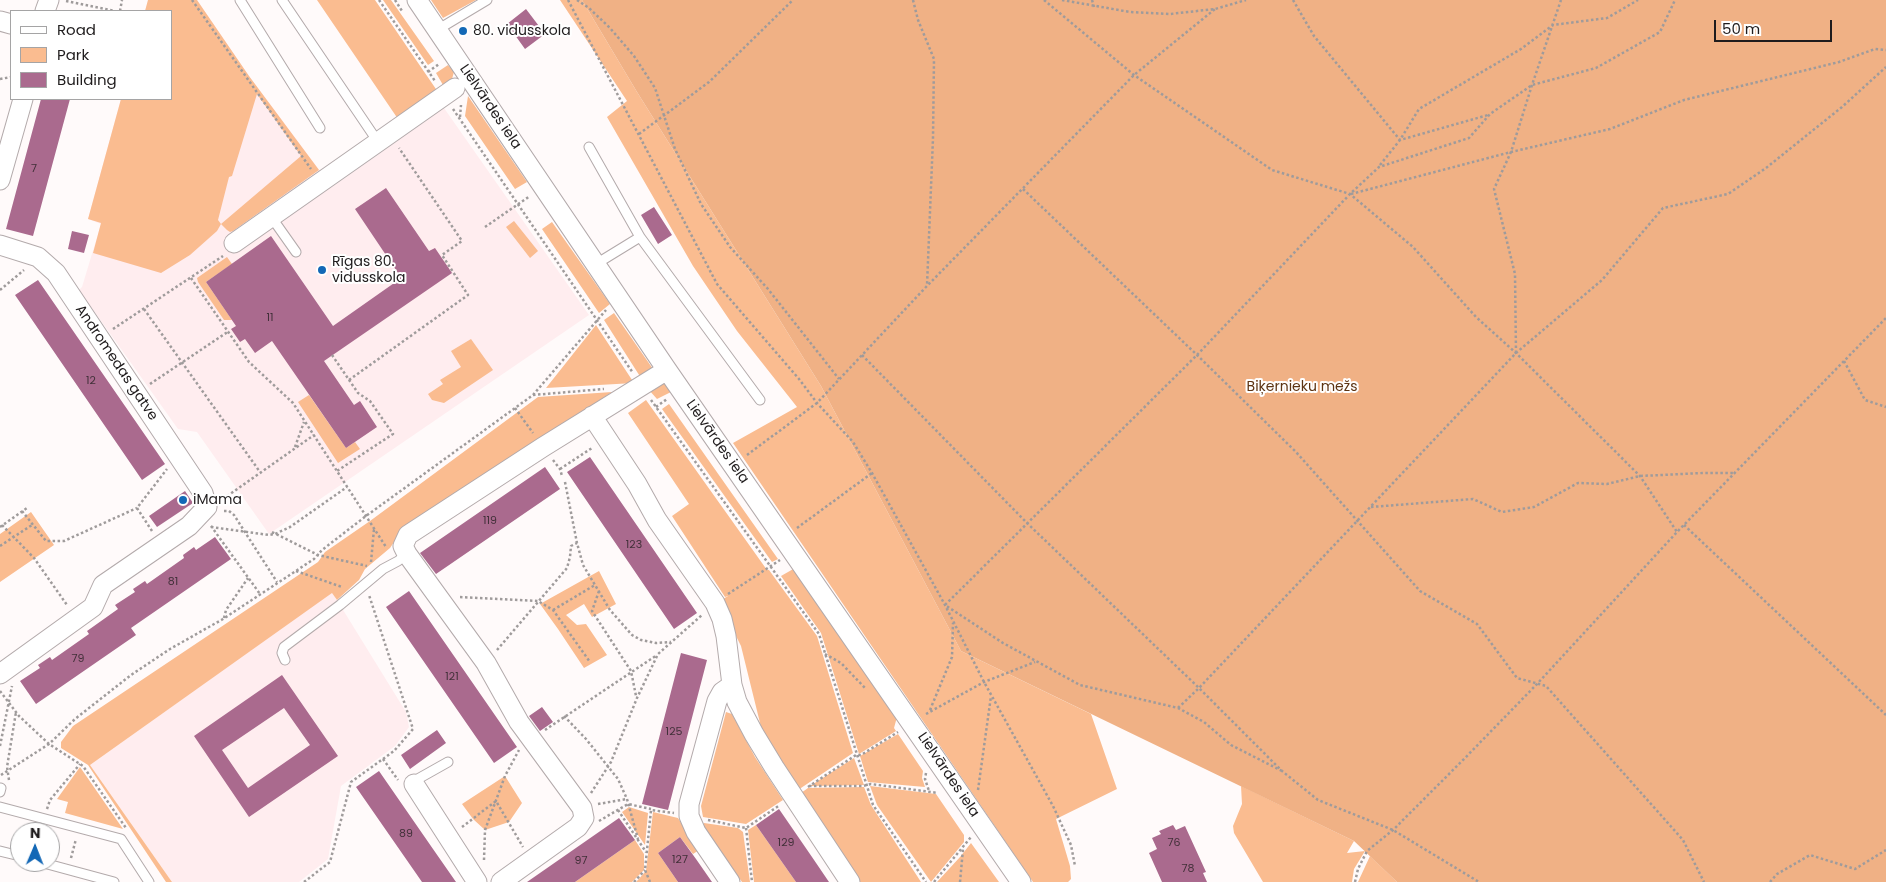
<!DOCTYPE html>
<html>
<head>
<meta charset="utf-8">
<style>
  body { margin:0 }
  #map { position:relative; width:1886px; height:882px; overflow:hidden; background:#fffafa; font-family:Poppins,sans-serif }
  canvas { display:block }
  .legend { position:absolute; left:10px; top:10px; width:162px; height:90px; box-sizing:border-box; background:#fff; border:1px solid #a5a4a5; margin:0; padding:6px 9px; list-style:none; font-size:15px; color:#1f1c1d }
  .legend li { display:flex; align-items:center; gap:10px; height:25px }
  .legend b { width:25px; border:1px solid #a5a4a5 }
  .north { position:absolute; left:10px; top:822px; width:50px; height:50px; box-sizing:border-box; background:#fff; border:1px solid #a5a4a5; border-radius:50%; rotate:1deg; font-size:14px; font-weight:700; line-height:20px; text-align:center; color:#1f1c1d }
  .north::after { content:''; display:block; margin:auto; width:18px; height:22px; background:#1368b6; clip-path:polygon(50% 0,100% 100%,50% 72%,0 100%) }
  .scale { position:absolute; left:1714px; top:20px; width:118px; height:22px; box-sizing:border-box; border:2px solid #1f1c1d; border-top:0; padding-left:6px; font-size:15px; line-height:18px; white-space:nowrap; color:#1f1c1d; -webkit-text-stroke:4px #fff; paint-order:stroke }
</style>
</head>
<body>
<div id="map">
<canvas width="1886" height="882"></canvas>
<ul class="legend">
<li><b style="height:6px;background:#fff"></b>Road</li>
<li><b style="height:14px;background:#fabc90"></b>Park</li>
<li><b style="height:14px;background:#aa6a8e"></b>Building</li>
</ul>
<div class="north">N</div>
<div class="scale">50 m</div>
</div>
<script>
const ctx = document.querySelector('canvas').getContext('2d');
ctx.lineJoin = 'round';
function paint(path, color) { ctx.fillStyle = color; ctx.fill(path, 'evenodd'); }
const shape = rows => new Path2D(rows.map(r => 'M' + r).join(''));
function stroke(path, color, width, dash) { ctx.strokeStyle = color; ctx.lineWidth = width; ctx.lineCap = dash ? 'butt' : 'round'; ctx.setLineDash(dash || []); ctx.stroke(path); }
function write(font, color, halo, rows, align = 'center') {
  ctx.font = font + ' Poppins,sans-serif'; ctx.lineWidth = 4; ctx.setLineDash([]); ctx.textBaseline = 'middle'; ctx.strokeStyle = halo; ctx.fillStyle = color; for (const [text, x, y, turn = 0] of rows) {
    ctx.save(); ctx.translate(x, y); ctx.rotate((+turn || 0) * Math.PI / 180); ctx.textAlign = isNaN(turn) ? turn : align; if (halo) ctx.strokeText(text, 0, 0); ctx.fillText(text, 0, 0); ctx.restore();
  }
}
const built = shape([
  [148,0,197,0,249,76,332,187,444,108,589,315,269,534,197,432,178,429,79,290,82,287,101,224,88,219,121,99,171,99,171,11,145,11],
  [332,592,406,712,409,727,395,746,341,786,328,859,299,882,172,882,90,765]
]);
const green = shape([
  [148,0,197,0,249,76,319,170,233,231,230,232,227,230,221,224,217,231,190,255,161,273,93,253,101,223,88,219,121,99,171,99,171,11,145,11],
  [257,94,301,156,221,224,218,220,229,177,232,176],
  [317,0,375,0,438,92,398,119],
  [383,0,391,0,434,61,428,65],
  [431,0,476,0,443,18],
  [560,0,582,0,637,92,821,386,961,651,1091,714,1117,789,1056,819,1070,866,1071,879,1068,882,1033,882,733,443,797,407,737,331,693,266,607,117,627,101],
  [448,65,454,72,452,79,443,85,436,73],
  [468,96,527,182,515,189,465,116],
  [514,221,538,251,530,258,506,227],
  [552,222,610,304,599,313,542,229],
  [227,257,232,264,206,282,232,320,224,320,198,282,197,278],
  [614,313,653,369,641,378,604,320],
  [596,325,634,383,546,388],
  [471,339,493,370,444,403,432,400,428,394,443,384,440,380,461,367,451,351],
  [665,381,673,391,657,399,649,390],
  [612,392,400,533,390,548,365,569,359,580,337,600,332,593,90,765,172,882,166,882,88,765,61,748,61,742,73,726,318,562,325,552,370,521,538,397],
  [309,395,346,448,355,442,360,449,338,463,298,402],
  [646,400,767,570,769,570,817,636,853,753,798,790,762,731,741,646,728,620,723,599,728,596,725,597,672,516,689,504,628,413],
  [669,404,778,559,772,562,662,409],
  [31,512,54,545,0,582,0,534],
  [795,568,897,717,894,728,896,731,859,754,821,633,781,576],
  [599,571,616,604,592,617,584,604,566,615,577,625,586,624,607,655,584,668,558,629,540,604],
  [726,712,732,714,755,757,783,800,746,824,703,817,701,806],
  [898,734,923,771,922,778,925,787,868,782,860,756],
  [854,758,864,785,810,786],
  [80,767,123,829,65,813,68,802,57,799],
  [505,776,522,803,509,822,485,830,473,819,462,804],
  [870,786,936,794,964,835,964,842,931,882,877,805],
  [1241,786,1354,841,1347,853,1365,851,1354,869,1352,882,1263,882,1234,833,1233,826,1242,804],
  [864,787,871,805,921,882,858,882,801,793,808,788],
  [629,807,648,813,645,845,622,812],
  [653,812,678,818,699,850,693,854,680,837,658,853,678,882,636,882,646,871],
  [704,823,738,828,743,832,750,882,742,882,703,825],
  [756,825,796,882,754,882,748,830],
  [635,840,644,854,644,870,632,882,575,882],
  [971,843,999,882,937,882,960,857],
  [1370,856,1397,882,1358,882]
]);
const forest = shape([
  [582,0,1886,0,1886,882,1397,882,1354,841,961,651,821,386,637,92]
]);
const building = shape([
  [526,9,545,34,525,49,507,24],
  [41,99,70,99,33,236,6,229],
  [386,188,429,251,435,248,452,273,324,361,354,405,360,401,377,427,346,448,272,341,255,353,245,339,240,342,231,329,236,326,206,282,271,236,333,326,397,281,394,277,398,273,355,209],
  [654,207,672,235,658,244,641,215],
  [72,231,89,235,84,253,68,249],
  [38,280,165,464,142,480,15,295],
  [590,457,697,613,674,629,567,472],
  [545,467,560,489,436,574,420,553],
  [185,491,193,503,157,527,149,516],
  [215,537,231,559,131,628,136,635,36,704,20,681,40,668,38,665,50,657,52,660,89,634,87,631,118,609,115,605,135,592,133,589,145,581,147,584,184,558,183,555,194,547,196,550],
  [409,591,517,747,494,763,386,607],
  [681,653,707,660,668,810,642,804],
  [282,675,338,756,249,817,194,736],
  [284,708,310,745,248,788,222,750],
  [542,707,553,722,540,731,529,716],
  [437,730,446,743,410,769,401,755],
  [379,771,433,849,456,882,422,882,356,787],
  [779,809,812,857,829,882,796,882,756,825],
  [619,818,635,840,575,882,527,882],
  [1173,825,1176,830,1185,826,1206,872,1203,873,1207,882,1162,882,1149,853,1157,849,1152,838,1161,834,1159,831],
  [680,837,696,859,712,882,678,882,658,853]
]);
const path = shape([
  [192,0,311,169],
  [379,0,435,81],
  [395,0,402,11],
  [568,0,717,284,799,379,817,403,853,442,872,473,945,605,984,682,1053,806,1071,845,1075,866],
  [577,0,589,8,610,28,634,56,655,88,675,149,701,204,730,247,768,289,839,379],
  [913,0,918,20,934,59,933,138,927,286],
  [1044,0,1134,75,1272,170,1350,194,1413,247,1476,317,1516,353,1640,476,1677,532],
  [1062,0,1130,12,1170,14,1215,9,1246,0],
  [1092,0,1094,7],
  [1293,0,1314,36,1400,140,1488,115],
  [66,1,115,11],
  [120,11,122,0],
  [428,72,439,64],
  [0,79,11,77],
  [453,109,633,373],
  [460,117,461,105],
  [639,134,709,82,793,0],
  [1380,165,1400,140,1419,109,1521,49,1553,25,1607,18,1638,0],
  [1023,189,1197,355,1296,452,1420,591,1477,624,1517,678,1546,686,1683,840,1704,882],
  [1351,194,1511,152,1610,129,1684,100,1839,62,1875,49,1886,50],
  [485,227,530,196],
  [191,278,249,362,293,403,386,547],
  [0,290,24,270],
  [144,309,260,472],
  [113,329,223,256],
  [1516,353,1515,274,1494,189,1511,152,1532,85,1561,0],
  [332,355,358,393,370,401,393,434,337,471],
  [862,355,1027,523,1199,688,1282,771,1318,800,1393,830,1479,882],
  [1844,361,1865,400,1886,407],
  [349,380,468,295,442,255,462,241,399,148],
  [150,384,229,331],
  [533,395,604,389],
  [651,400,819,634,873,805,926,882],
  [656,407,667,399],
  [515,408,533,433],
  [295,447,304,422],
  [747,455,817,403,926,287,1134,75,1215,9],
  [553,460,560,469,562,476],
  [560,469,592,448],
  [565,482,577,543,583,565,610,610,632,635,641,640,656,643,671,642],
  [223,499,314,435],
  [1371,507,1473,499,1502,512,1534,507,1578,483,1607,484,1640,476,1703,473,1734,473],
  [22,511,46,541,64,541,137,508],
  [224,511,229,511,234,515,277,582],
  [2,525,34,558,67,605],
  [1684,525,1886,715],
  [211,526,260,594],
  [0,527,27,508],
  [211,527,269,535,275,534,290,527,347,487],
  [797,528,872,473],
  [152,531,137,508,167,469],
  [272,532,318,555,367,566],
  [0,546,32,525],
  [371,562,374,529],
  [296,571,342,587],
  [599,591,592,611,631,671,636,696],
  [728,594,780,560],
  [460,597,538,601,553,610,590,662],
  [553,610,595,585],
  [224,618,226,610,248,578],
  [497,650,567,568,570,557,571,546,577,543],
  [825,654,841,663,866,689],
  [0,691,19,716,49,744,83,766,126,828],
  [1178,708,1199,688,1516,353,1602,280,1663,208,1728,194,1766,168,1842,107,1886,67],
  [930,710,952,657,953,623],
  [926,714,984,682,1035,662],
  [564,716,586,739,618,779,627,799,638,839],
  [545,730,657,655],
  [0,746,12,686],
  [383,759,398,780],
  [1282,771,1231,745,1204,722,1178,708,1080,685,1003,643,945,605,1197,355,1350,194,1379,167,1469,138,1490,114,1532,85,1596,68,1660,32,1675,0],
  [926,773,925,779,929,791],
  [1,775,49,744,75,719,131,675,170,649,223,619,314,559,322,550,366,516,533,395,606,310],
  [9,780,7,767,16,712],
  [809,786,863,786,871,784,938,793],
  [808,787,856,755,861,755,898,732],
  [978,790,991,696],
  [591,793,611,762,637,698,658,654,702,615],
  [598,804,627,799],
  [47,809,50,800,80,764],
  [618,810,646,852],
  [708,820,746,828,780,805],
  [599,821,628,804,651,809],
  [462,827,496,801,523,847],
  [746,828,752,882],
  [71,858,76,839],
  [484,860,485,830,505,776,519,750],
  [304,882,330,862,351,782,394,751,413,729,369,595],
  [634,882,645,870],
  [650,882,645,870,651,810,674,813],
  [934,882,971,837],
  [960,882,963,849],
  [1355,882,1358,869,1367,851,1393,830,1465,758,1537,684,1677,532,1886,318],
  [1770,882,1777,874,1810,855,1855,869,1886,850]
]);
const service = shape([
  [240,0,320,128],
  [282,0,378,142],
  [437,30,487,0],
  [589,147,640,237,760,400],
  [272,218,296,252],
  [596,264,640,237],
  [285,660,282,653,284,647,340,605,383,569,398,561,407,554],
  [414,784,416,780,448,762],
  [0,792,1,788],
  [0,807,121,839,149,882],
  [0,851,20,856],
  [40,862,114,882]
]);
const minor = shape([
  [417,0,667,370,1021,882],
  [45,11,49,0],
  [0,21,11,24],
  [0,180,23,99],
  [234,243,455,88],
  [0,245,38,257,56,273,203,493,207,507,189,526,103,585,93,607,0,674],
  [592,416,637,484,657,520,715,603,722,619,726,636,732,685,737,702,754,734,774,767,850,882],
  [414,784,477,882],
  [501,882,578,827,584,818,582,808,519,722,486,663,407,554,403,546,408,535,543,447,667,370],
  [730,882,696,832,689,816,689,804,717,701,722,692,732,685]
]);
const markers = [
  [463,31,5,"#1368b6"],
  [322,270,5,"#1368b6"],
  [183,500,5,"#1368b6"]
];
const numberNames = [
  ["7",34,169],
  ["11",270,318],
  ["12",91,381],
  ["119",490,521],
  ["123",634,545],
  ["81",173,582],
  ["79",78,659],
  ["121",452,677],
  ["125",674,732],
  ["89",406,834],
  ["129",786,843],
  ["76",1174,843],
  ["127",680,860],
  ["97",581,861],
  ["78",1188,869]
];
const poiNames = [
  ["80. vidusskola",473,31],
  ["Rīgas 80.",332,262],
  ["vidusskola",332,278],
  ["iMama",193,500]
];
const streetNames = [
  ["Lielvārdes iela",490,107,56],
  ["Andromedas gatve",116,363,56],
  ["Lielvārdes iela",717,442,55],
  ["Lielvārdes iela",948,775,56]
];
const parkNames = [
  ["Biķernieku mežs",1302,387]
];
paint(built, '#ffedef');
paint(green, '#fabc90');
paint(forest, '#f0b185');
paint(building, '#aa6a8e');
stroke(service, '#b3aaab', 11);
stroke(minor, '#b3aaab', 21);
stroke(path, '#9f9b9b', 2.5, [2.5, 2.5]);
stroke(service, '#fff', 9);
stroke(minor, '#fff', 19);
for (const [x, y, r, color] of markers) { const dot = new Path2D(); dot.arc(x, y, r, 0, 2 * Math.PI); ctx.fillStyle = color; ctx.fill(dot); stroke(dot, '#fff', 2); }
write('11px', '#423039', null, numberNames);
write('14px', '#1f1c1d', '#fff', poiNames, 'left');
write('14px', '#1f1c1d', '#fff', streetNames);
write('14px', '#5d3413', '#fff', parkNames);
</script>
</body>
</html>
